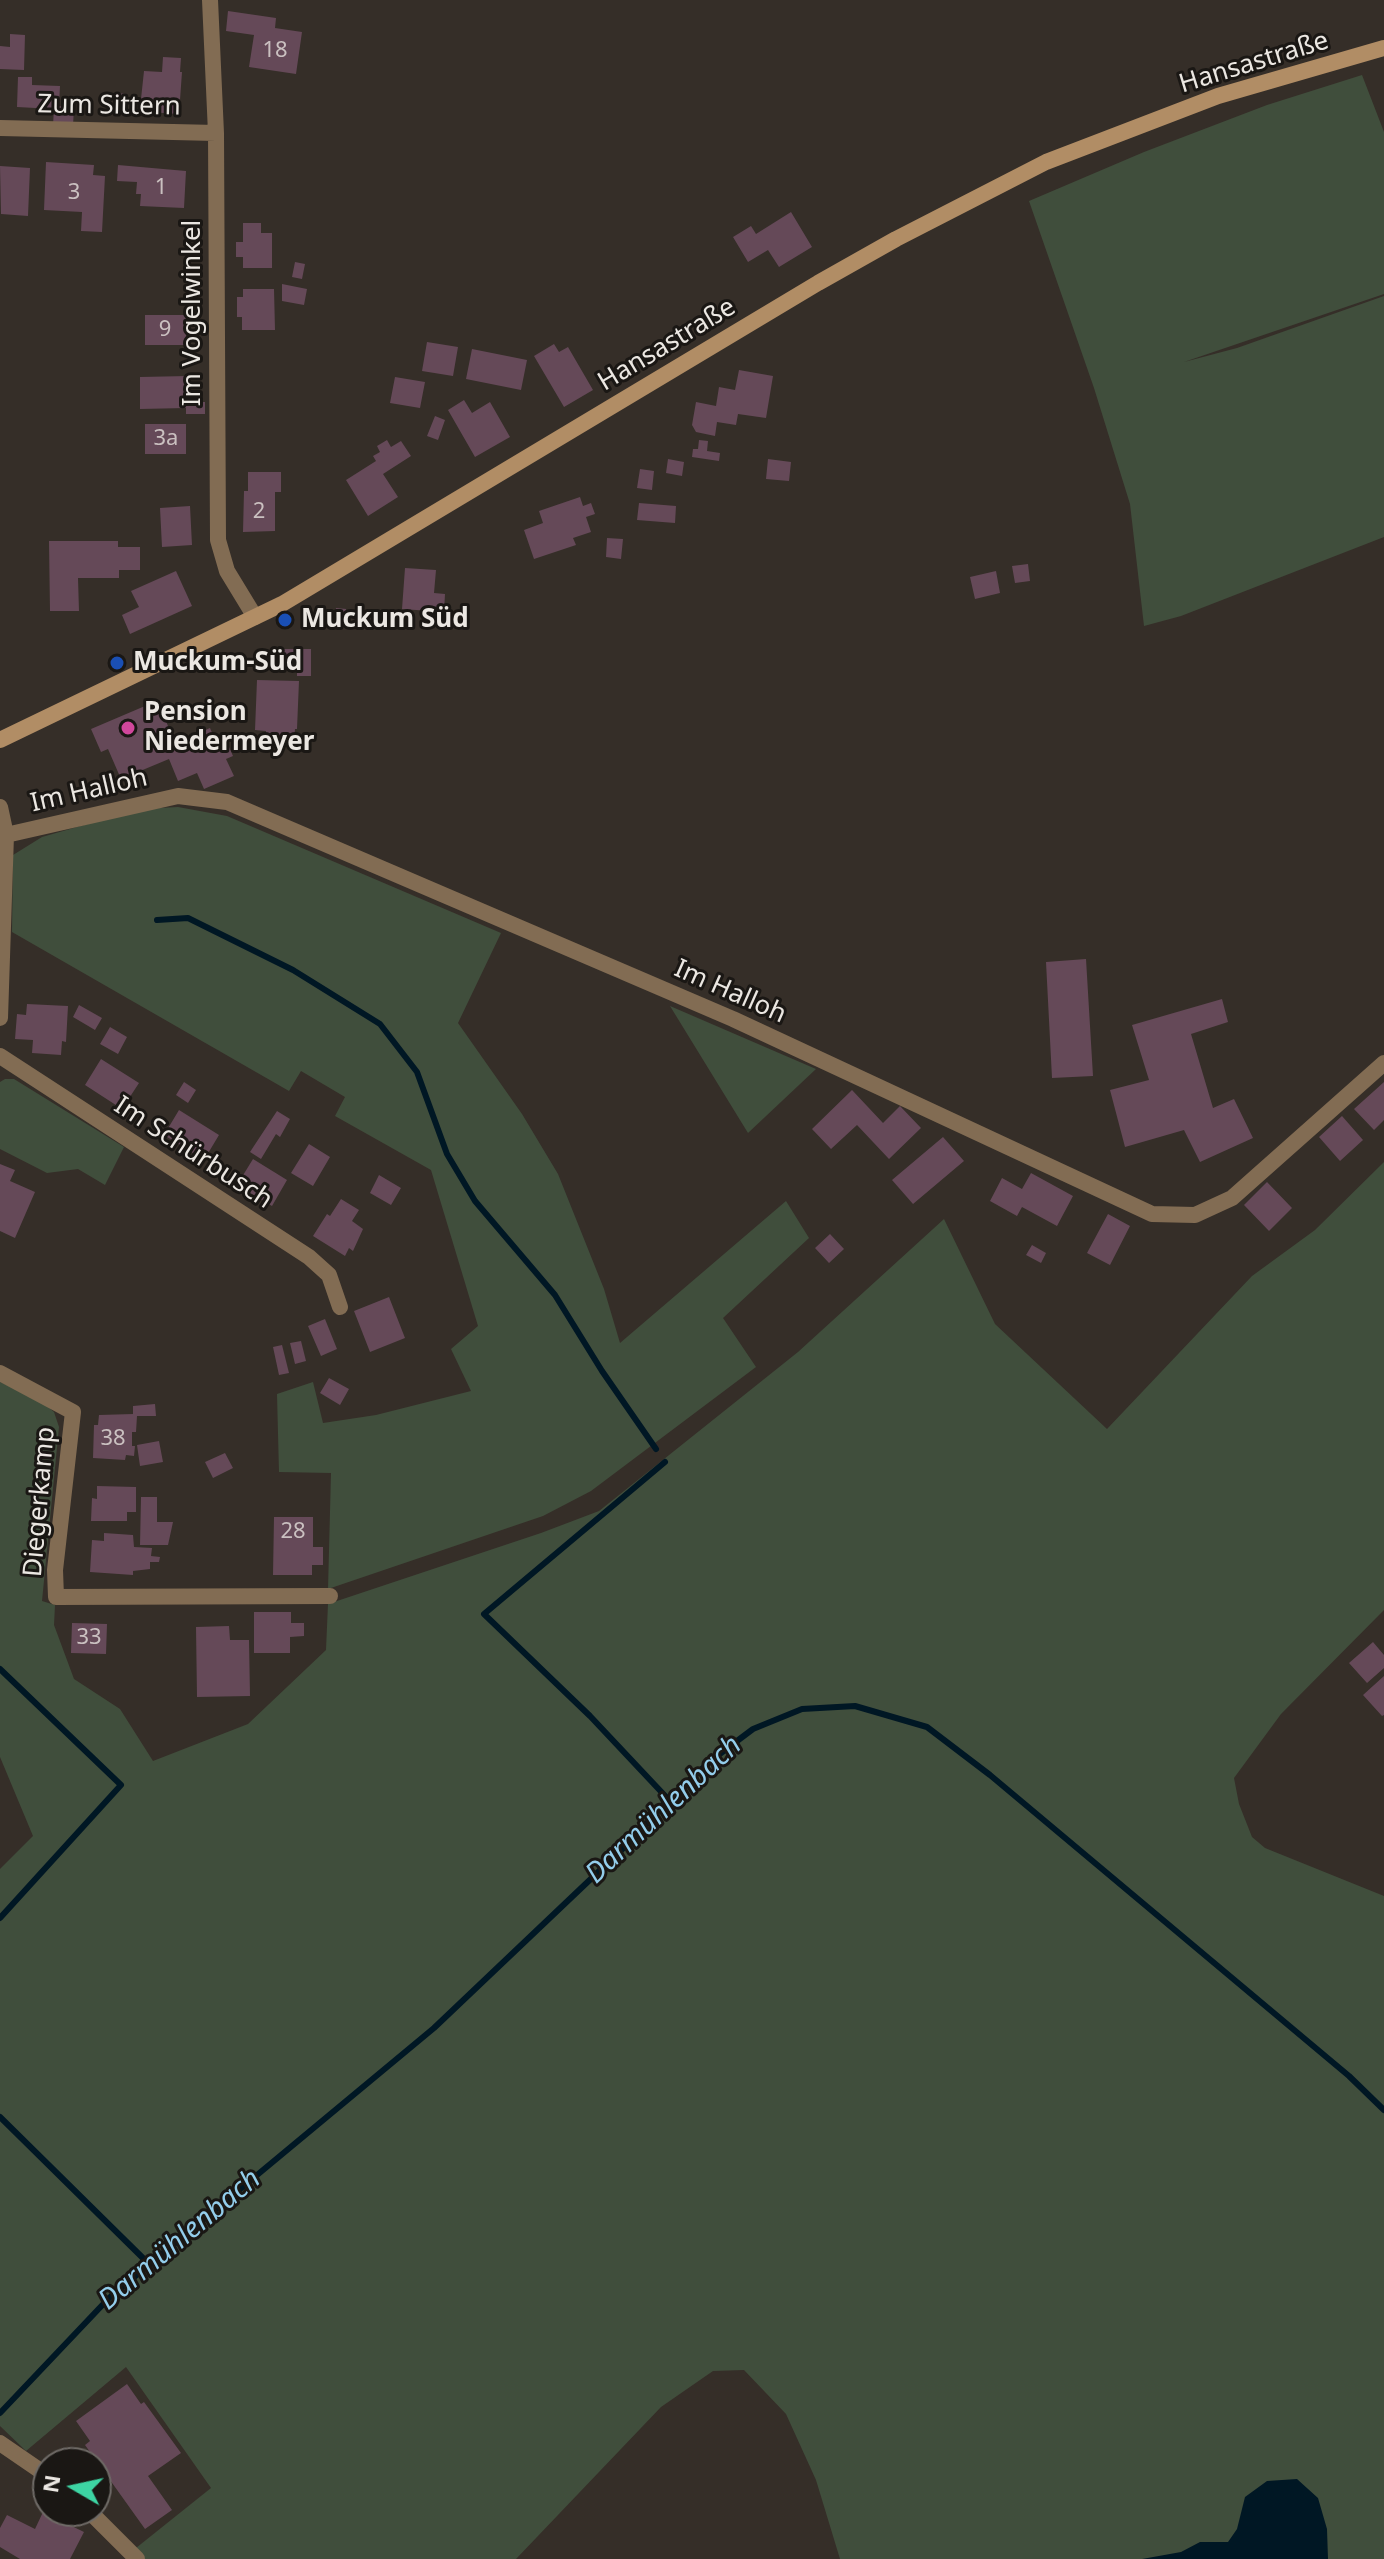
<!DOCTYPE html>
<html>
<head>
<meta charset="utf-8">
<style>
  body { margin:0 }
  #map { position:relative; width:1384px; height:2559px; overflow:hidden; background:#352e28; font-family:"Noto Sans",sans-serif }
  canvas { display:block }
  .north { position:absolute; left:32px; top:2447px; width:80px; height:80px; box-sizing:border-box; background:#1a1714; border:2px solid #6e6a66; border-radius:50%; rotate:279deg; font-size:22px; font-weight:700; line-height:32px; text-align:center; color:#ebe7e2 }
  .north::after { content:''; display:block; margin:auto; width:28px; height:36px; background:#3dd4a3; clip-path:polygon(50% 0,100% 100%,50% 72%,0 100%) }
</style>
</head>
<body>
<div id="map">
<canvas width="1384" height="2559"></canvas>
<div class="north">N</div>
</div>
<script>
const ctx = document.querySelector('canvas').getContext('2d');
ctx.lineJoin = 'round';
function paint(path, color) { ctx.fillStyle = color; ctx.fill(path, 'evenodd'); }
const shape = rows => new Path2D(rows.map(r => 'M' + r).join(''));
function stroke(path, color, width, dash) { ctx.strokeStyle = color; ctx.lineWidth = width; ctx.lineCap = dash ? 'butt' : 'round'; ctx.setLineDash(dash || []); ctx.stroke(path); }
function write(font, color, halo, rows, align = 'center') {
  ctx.font = font + ' "Noto Sans",sans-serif'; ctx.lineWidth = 6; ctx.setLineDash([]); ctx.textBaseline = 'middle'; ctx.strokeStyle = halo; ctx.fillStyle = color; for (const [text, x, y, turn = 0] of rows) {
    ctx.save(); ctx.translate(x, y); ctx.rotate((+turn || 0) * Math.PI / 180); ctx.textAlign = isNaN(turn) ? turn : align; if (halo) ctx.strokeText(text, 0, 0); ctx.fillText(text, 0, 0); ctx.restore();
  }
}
const green = shape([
  [1362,75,1384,132,1384,294,1184,362,1237,348,1384,296,1384,537,1181,616,1144,626,1130,504,1094,388,1029,201,1144,152,1267,105],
  [178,807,227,816,501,933,458,1023,522,1114,558,1174,604,1289,620,1343,786,1201,809,1238,723,1318,756,1367,591,1491,543,1516,328,1589,331,1473,279,1472,277,1394,313,1382,323,1423,376,1415,471,1391,451,1349,478,1326,431,1170,335,1116,345,1097,301,1071,289,1091,12,932,13,855,42,837,140,809],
  [670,1006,816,1069,748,1133],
  [5,1079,14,1079,124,1147,105,1185,78,1169,47,1173,0,1149,0,1082],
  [1384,1162,1384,1610,1281,1714,1234,1778,1239,1804,1252,1837,1265,1848,1384,1896,1384,2559,840,2559,816,2480,786,2414,744,2370,713,2371,661,2407,516,2559,137,2559,131,2552,211,2488,126,2367,26,2451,0,2426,0,1869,33,1836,0,1757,0,1382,39,1399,54,1412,59,1427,42,1601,55,1605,54,1625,74,1679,120,1709,153,1761,248,1724,326,1650,328,1604,541,1533,599,1511,798,1352,944,1219,995,1324,1107,1429,1252,1276,1315,1230]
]);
const water = shape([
  [1297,2479,1318,2498,1327,2529,1328,2559,1142,2559,1181,2552,1200,2542,1228,2542,1237,2529,1245,2497,1267,2481]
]);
const stream = shape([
  [157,920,188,918,293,970,380,1024,417,1072,447,1154,475,1201,555,1295,602,1371,656,1449],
  [665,1462,484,1614,590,1716,668,1799],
  [0,1669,121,1785,0,1918],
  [0,2117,149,2264],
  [0,2413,109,2298,434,2028,636,1836,668,1799,713,1759,753,1729,802,1709,855,1706,927,1727,990,1775,1349,2076,1384,2110]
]);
const building = shape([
  [228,11,276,18,275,28,302,32,296,74,249,67,254,35,226,31],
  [10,34,25,35,24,70,0,69,0,46,10,47],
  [163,57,181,58,180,72,182,72,179,114,147,112,148,99,141,99,144,71,162,72],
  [18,77,32,77,32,85,60,86,59,106,74,107,73,126,53,125,54,109,17,107],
  [116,93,127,94,125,113,115,112],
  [46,162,94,165,93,175,105,176,102,232,81,231,82,212,44,210],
  [118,165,186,171,184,208,140,206,141,194,136,194,137,182,117,181],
  [0,166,30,168,28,216,1,214],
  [791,212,812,247,779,267,768,250,748,262,733,237,751,226,756,234],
  [243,223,261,223,261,233,272,233,272,268,243,268,243,257,236,257,236,242,243,242],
  [295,262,305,264,302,279,292,277],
  [282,284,307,289,304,305,282,301],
  [243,289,274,289,275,330,242,330,242,317,237,317,237,297,243,297],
  [145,315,186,315,186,345,145,345],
  [427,342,458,347,453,376,422,371],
  [554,344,559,352,568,347,593,390,564,407,534,356],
  [472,349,527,360,521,390,466,379],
  [739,370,773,376,766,418,738,414,736,425,717,422,715,436,696,432,692,425,696,402,716,406,719,387,735,390],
  [188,376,188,402,205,402,205,414,186,414,186,408,140,409,140,377],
  [395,377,425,382,420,408,390,403],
  [464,400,472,413,490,402,510,437,475,457,448,410],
  [435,416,445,420,438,440,427,436],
  [145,424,186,424,186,454,145,454],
  [387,440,391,447,401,441,411,456,383,474,398,497,368,516,346,480,376,461,373,456,380,452,377,446],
  [699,440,708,441,707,451,720,453,719,461,692,457,693,449,698,449],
  [668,459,684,462,682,476,666,473],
  [768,459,791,462,789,481,766,479],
  [640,469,654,471,652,490,637,488],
  [248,472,281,472,281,492,275,492,275,531,243,532,244,491,248,491],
  [580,497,583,506,591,503,595,514,586,517,591,532,573,538,576,545,534,559,524,530,543,523,539,511],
  [639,503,676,506,675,523,637,520],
  [190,506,192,545,162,547,160,508],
  [607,538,623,539,621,559,606,557],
  [49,541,118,541,118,547,140,547,140,570,119,570,119,578,78,578,79,611,50,611],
  [1028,564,1030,581,1015,583,1012,566],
  [405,568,436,570,434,593,445,594,444,612,402,609],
  [176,571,192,606,130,634,122,615,139,607,131,591],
  [996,571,1000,593,975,599,970,577],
  [336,608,346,609,345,625,334,624],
  [281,649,311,649,311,676,297,676,297,670,288,670,288,660,281,660],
  [257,680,299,681,297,729,295,729,294,741,265,740,266,731,255,730],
  [145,706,148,714,161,709,175,743,210,728,216,742,225,738,233,756,226,759,234,776,204,789,197,773,178,781,169,759,121,779,108,749,101,752,91,729],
  [1086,959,1093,1076,1052,1078,1046,962],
  [1222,999,1228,1022,1191,1034,1213,1108,1234,1099,1253,1138,1200,1162,1184,1130,1125,1147,1110,1090,1149,1080,1132,1025],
  [27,1004,68,1006,66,1042,62,1041,61,1055,32,1053,33,1040,15,1039,17,1014,26,1015],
  [79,1005,102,1018,95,1030,73,1017],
  [110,1027,127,1037,118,1054,100,1044],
  [101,1059,139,1083,122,1109,85,1085],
  [184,1082,196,1090,188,1103,176,1095],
  [1384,1082,1384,1120,1374,1130,1354,1109],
  [852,1090,883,1123,900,1106,921,1128,889,1159,857,1125,831,1149,812,1129],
  [179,1110,219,1135,204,1160,164,1135],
  [277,1111,290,1119,280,1137,276,1134,261,1159,250,1152],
  [1342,1116,1363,1140,1340,1161,1319,1137],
  [943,1137,964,1161,913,1204,892,1180],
  [309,1144,330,1157,313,1186,291,1173],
  [253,1159,287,1180,272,1206,237,1185],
  [0,1164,15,1170,10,1181,35,1192,15,1238,0,1231],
  [1031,1173,1073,1196,1057,1226,1022,1207,1017,1216,990,1201,1002,1178,1022,1189],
  [379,1175,401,1188,391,1205,370,1193],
  [1267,1182,1292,1208,1269,1231,1244,1205],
  [341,1199,359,1210,352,1221,363,1229,353,1251,349,1248,345,1256,313,1236,327,1214,330,1216],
  [1108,1214,1130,1226,1110,1265,1087,1253],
  [830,1234,844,1249,829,1263,815,1248],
  [1032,1245,1046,1253,1041,1263,1026,1255],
  [389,1297,405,1338,370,1352,354,1311],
  [325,1319,337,1349,321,1356,308,1326],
  [301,1341,306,1361,295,1364,290,1343],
  [282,1345,289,1373,279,1375,273,1347],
  [329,1378,349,1389,340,1405,320,1393],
  [155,1404,156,1416,137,1416,136,1432,132,1432,132,1446,135,1446,134,1456,126,1455,125,1460,93,1458,94,1425,98,1425,99,1415,133,1414,133,1406],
  [159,1441,163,1462,140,1466,137,1445],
  [225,1453,233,1468,213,1478,205,1462],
  [97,1486,136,1487,136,1512,127,1512,127,1521,91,1521,92,1498,97,1499],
  [141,1497,157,1497,157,1522,173,1522,168,1545,140,1545],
  [274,1517,313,1517,313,1547,323,1547,323,1565,312,1565,312,1575,273,1575],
  [104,1533,133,1535,134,1547,152,1548,151,1556,160,1557,159,1562,150,1562,150,1569,133,1571,133,1575,90,1572,92,1540,104,1541],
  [254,1612,291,1612,291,1623,304,1623,304,1636,290,1637,290,1653,254,1653],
  [72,1623,107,1624,106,1654,71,1653],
  [229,1626,230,1640,249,1640,250,1696,197,1697,196,1627],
  [1373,1642,1384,1655,1384,1668,1367,1683,1349,1663],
  [1384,1676,1384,1715,1382,1716,1363,1695],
  [127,2384,141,2404,144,2402,181,2453,148,2476,172,2510,145,2529,85,2445,90,2441,76,2421],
  [43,2512,84,2532,70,2559,20,2559,0,2547,0,2528,7,2515,35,2529]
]);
const street = shape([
  [210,0,216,133,218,540,227,571,255,617],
  [0,128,216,133],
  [0,807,6,835,0,1018],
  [6,835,178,796,227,802,733,1019,1152,1214,1195,1215,1232,1198,1384,1063],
  [0,1056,309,1257,329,1275,340,1307],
  [0,1373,73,1412,55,1570,56,1597,330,1596],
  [0,2443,48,2476],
  [89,2511,137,2559]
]);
const secondary = shape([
  [0,740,282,604,818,283,896,239,1046,162,1218,96,1384,48]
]);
const markers = [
  [285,620,8,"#1a4fb4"],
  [117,663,8,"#1a4fb4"],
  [128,728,8,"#d1479c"]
];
const numberNames = [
  ["18",275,51],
  ["1",161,188],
  ["3",74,193],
  ["9",165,330],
  ["3a",166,439],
  ["2",259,512],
  ["38",113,1439],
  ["28",293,1532],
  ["33",89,1638]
];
const streetNames = [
  ["Hansastraße",1254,63,-17],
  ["Zum Sittern",109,106,1],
  ["Im Vogelwinkel",193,313,-90],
  ["Hansastraße",667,345,-31],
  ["Im Halloh",89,791,-13],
  ["Im Halloh",730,992,24],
  ["Im Schürbusch",193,1153,33],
  ["Diegerkamp",40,1502,-85]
];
const poiNames = [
  ["Muckum Süd",301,620],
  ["Muckum-Süd",133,663],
  ["Pension",144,713],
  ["Niedermeyer",144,743]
];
const waterNames = [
  ["Darmühlenbach",664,1810,-43],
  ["Darmühlenbach",180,2240,-40]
];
paint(green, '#404e3c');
paint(water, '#001724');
stroke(stream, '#001724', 6);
paint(building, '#654958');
stroke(street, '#826c53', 16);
stroke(secondary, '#b18d65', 16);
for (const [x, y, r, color] of markers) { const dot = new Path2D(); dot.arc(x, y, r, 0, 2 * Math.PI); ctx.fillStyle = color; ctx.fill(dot); stroke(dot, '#1a1714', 3); }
write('22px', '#cac0c0', null, numberNames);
write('26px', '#ebe7e2', '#1a1714', streetNames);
write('bold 26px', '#ebe7e2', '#1a1714', poiNames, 'left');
write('italic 28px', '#93cdeb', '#1a1714', waterNames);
</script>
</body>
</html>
